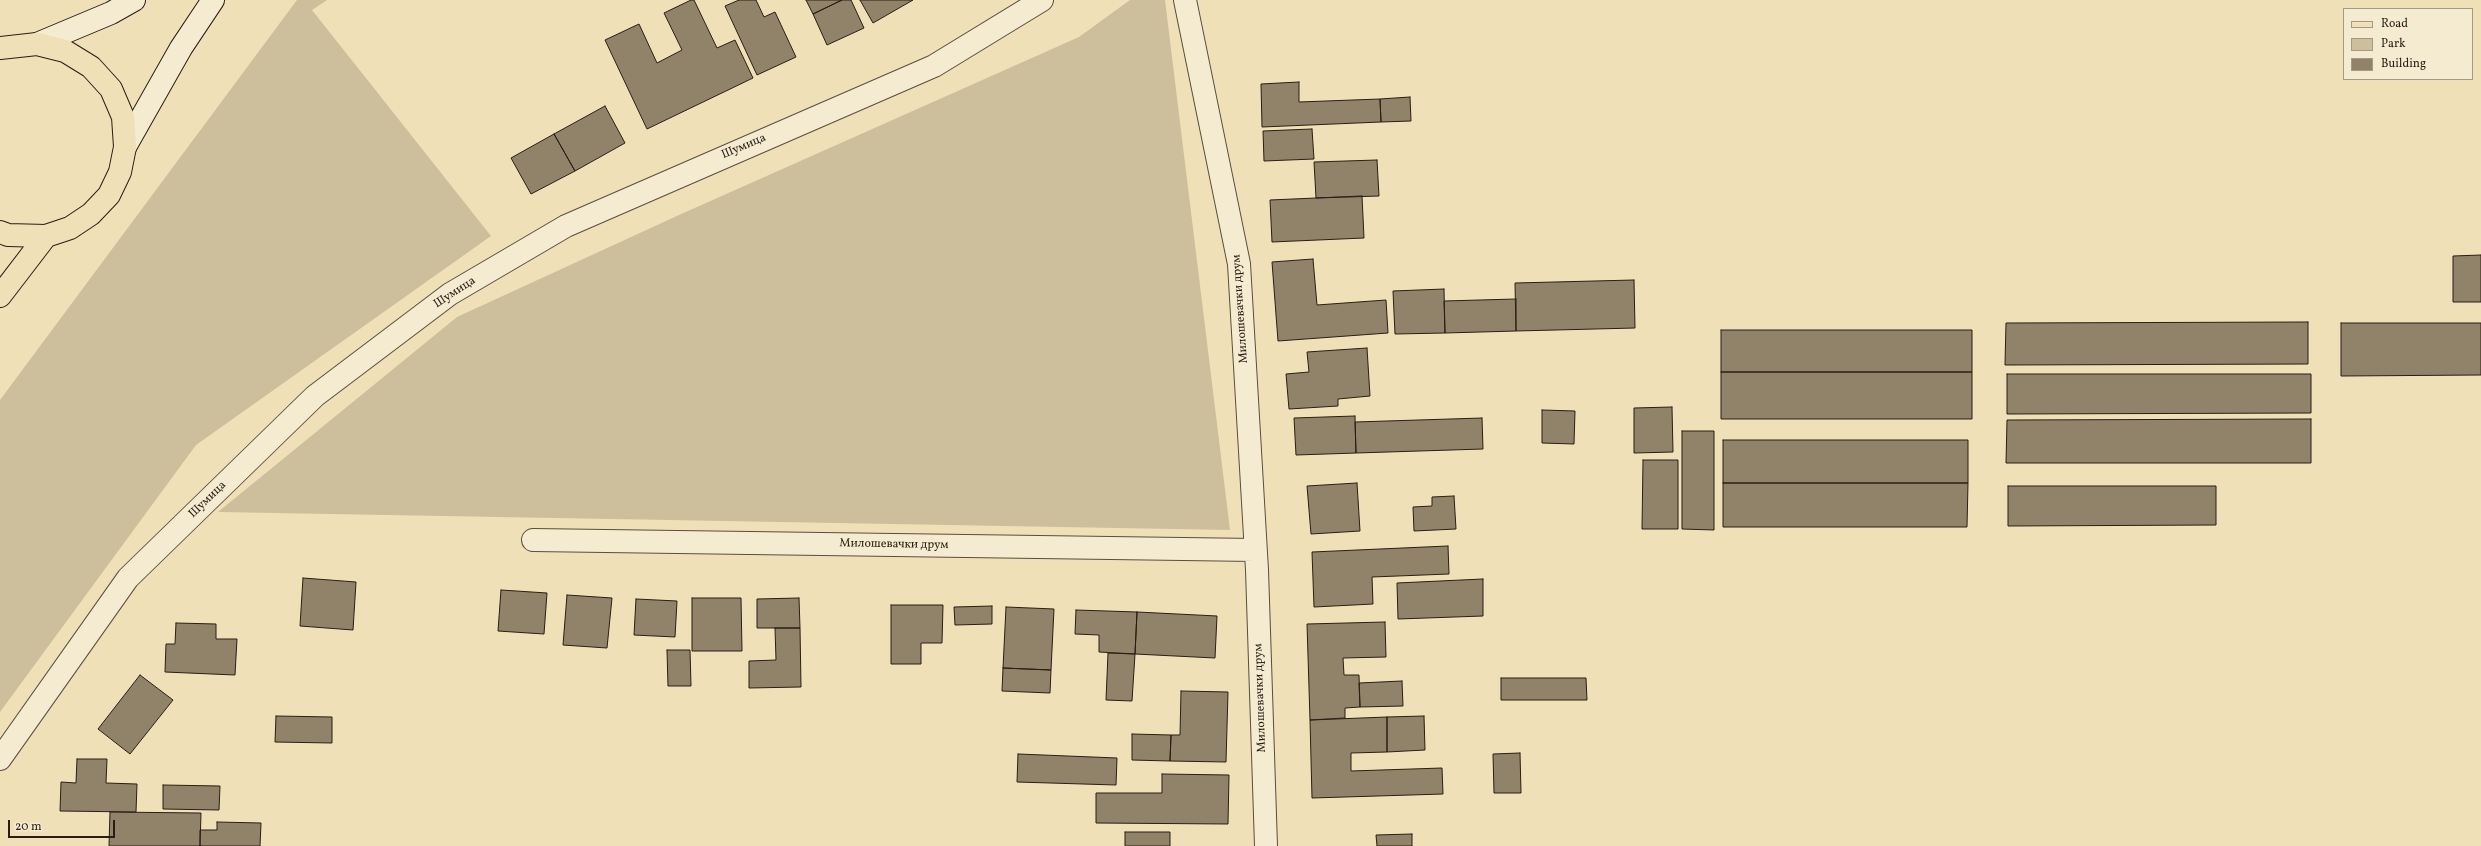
<!DOCTYPE html>
<html>
<head>
<meta charset="utf-8">
<style>
  body { margin:0 }
  #map { position:relative; width:2481px; height:846px; overflow:hidden; background:#efe0b8; font-family:Vollkorn,serif }
  canvas { display:block }
  .legend { position:absolute; left:2343px; top:8px; width:130px; height:72px; box-sizing:border-box; background:#f5ebd1; border:1px solid #a39985; margin:0; padding:5px 7px; list-style:none; font-size:12px; color:#291e14 }
  .legend li { display:flex; align-items:center; gap:8px; height:20px }
  .legend b { width:20px; border:1px solid #a39985 }
  .scale { position:absolute; left:8px; top:820px; width:107px; height:18px; box-sizing:border-box; border:2px solid #291e14; border-top:0; padding-left:5px; font-size:12px; line-height:14px; white-space:nowrap; color:#291e14; -webkit-text-stroke:3px #f5ebd1; paint-order:stroke }
</style>
</head>
<body>
<div id="map">
<canvas width="2481" height="846"></canvas>
<ul class="legend">
<li><b style="height:5px;background:#efe0b8"></b>Road</li>
<li><b style="height:11px;background:#cdbf9c"></b>Park</li>
<li><b style="height:11px;background:#908369"></b>Building</li>
</ul>
<div class="scale">20 m</div>
</div>
<script>
const ctx = document.querySelector('canvas').getContext('2d');
ctx.lineJoin = 'round';
function paint(path, color) { ctx.fillStyle = color; ctx.fill(path, 'evenodd'); }
const shape = rows => new Path2D(rows.map(r => 'M' + r).join(''));
function stroke(path, color, width, dash) { ctx.strokeStyle = color; ctx.lineWidth = width; ctx.lineCap = dash ? 'butt' : 'round'; ctx.setLineDash(dash || []); ctx.stroke(path); }
function write(font, color, halo, rows, align = 'center') {
  ctx.font = font + ' Vollkorn,serif'; ctx.lineWidth = 3; ctx.setLineDash([]); ctx.textBaseline = 'middle'; ctx.strokeStyle = halo; ctx.fillStyle = color; for (const [text, x, y, turn = 0] of rows) {
    ctx.save(); ctx.translate(x, y); ctx.rotate((+turn || 0) * Math.PI / 180); ctx.textAlign = isNaN(turn) ? turn : align; if (halo) ctx.strokeText(text, 0, 0); ctx.fillText(text, 0, 0); ctx.restore();
  }
}
const green = shape([
  [297,0,327,0,312,10,491,236,196,445,0,712,0,400],
  [1130,0,1165,0,1230,530,218,512,457,317,679,215,1079,37]
]);
const building = shape([
  [691,0,694,0,717,48,735,40,753,78,647,129,605,40,639,24,657,63,682,50,664,13,691,0],
  [739,0,756,0,764,17,775,12,796,57,757,75,725,6,739,0],
  [806,0,842,0,813,14,806,0],
  [842,0,851,0,864,28,827,45,813,14,842,0],
  [860,0,913,0,873,23,860,0],
  [1299,82,1299,102,1380,99,1381,122,1262,127,1261,84,1299,82],
  [1410,97,1411,121,1381,122,1380,99,1410,97],
  [605,106,625,143,575,171,554,134,605,106],
  [1312,129,1314,159,1264,161,1263,131,1312,129],
  [554,134,575,171,531,194,511,158,554,134],
  [1377,160,1379,196,1316,198,1314,162,1377,160],
  [1362,196,1364,238,1272,242,1270,200,1362,196],
  [2481,255,2481,302,2453,302,2453,256,2481,255],
  [1313,259,1317,305,1386,300,1388,333,1278,341,1272,262,1313,259],
  [1634,280,1635,328,1516,331,1515,283,1634,280],
  [1444,289,1445,333,1395,334,1393,291,1444,289],
  [1516,299,1516,331,1445,333,1444,301,1516,299],
  [2308,322,2308,364,2005,365,2006,323,2308,322],
  [2341,323,2481,323,2481,375,2341,376,2341,323],
  [1721,330,1972,330,1972,372,1721,372,1721,330],
  [1367,348,1370,396,1338,399,1338,406,1289,409,1286,374,1309,372,1307,352,1367,348],
  [1721,372,1972,372,1972,419,1721,419,1721,372],
  [2007,374,2311,374,2311,413,2007,414,2007,374],
  [1672,407,1673,452,1634,453,1634,408,1672,407],
  [1542,410,1575,411,1574,444,1542,443,1542,410],
  [1355,416,1356,453,1296,455,1294,418,1355,416],
  [1482,418,1483,449,1356,453,1355,422,1482,418],
  [2311,419,2311,463,2006,463,2007,420,2311,419],
  [1682,431,1714,431,1714,530,1682,529,1682,431],
  [1723,440,1968,440,1968,483,1723,483,1723,440],
  [1643,460,1678,460,1678,529,1642,529,1643,460],
  [1357,483,1360,531,1311,534,1307,486,1357,483],
  [1723,483,1968,483,1967,527,1723,527,1723,483],
  [2008,486,2216,486,2216,525,2008,526,2008,486],
  [1454,496,1456,529,1414,531,1413,507,1432,506,1432,497,1454,496],
  [1448,546,1449,574,1372,577,1373,604,1314,607,1312,552,1448,546],
  [303,578,356,582,353,630,300,626,303,578],
  [1483,579,1483,616,1398,619,1397,583,1483,579],
  [501,590,547,593,544,634,498,631,501,590],
  [567,595,612,598,607,648,563,645,567,595],
  [692,598,741,598,742,651,692,651,692,598],
  [799,598,800,628,757,628,757,599,799,598],
  [636,599,677,601,675,637,634,635,636,599],
  [891,605,943,605,942,643,921,643,921,664,891,664,891,605],
  [992,606,992,624,955,625,954,607,992,606],
  [1006,607,1054,609,1051,670,1003,668,1006,607],
  [1076,610,1137,612,1135,654,1099,652,1099,635,1075,634,1076,610],
  [1137,612,1217,616,1215,658,1135,654,1137,612],
  [1385,622,1386,657,1343,658,1344,675,1359,675,1360,707,1345,708,1345,718,1310,720,1307,624,1385,622],
  [176,623,216,624,216,639,237,639,235,675,165,672,166,644,175,644,176,623],
  [775,628,800,628,801,687,749,688,749,661,776,660,775,628],
  [667,650,690,650,691,686,668,686,667,650],
  [1108,653,1135,654,1132,701,1106,700,1108,653],
  [1003,668,1051,670,1050,693,1002,691,1003,668],
  [140,675,173,700,130,754,98,729,140,675],
  [1501,678,1586,678,1587,700,1501,700,1501,678],
  [1402,681,1403,706,1360,707,1359,683,1402,681],
  [1181,691,1228,692,1226,762,1170,761,1171,735,1180,735,1181,691],
  [276,716,332,717,332,743,275,742,276,716],
  [1424,716,1425,750,1387,752,1387,717,1424,716],
  [1387,717,1387,752,1351,753,1351,771,1442,768,1443,794,1312,798,1310,720,1387,717],
  [1132,734,1171,735,1170,761,1132,760,1132,734],
  [1520,753,1521,793,1494,793,1493,754,1520,753],
  [1018,754,1117,758,1116,785,1017,782,1018,754],
  [77,759,107,759,106,783,137,784,136,812,60,811,61,782,76,783,77,759],
  [1162,774,1229,775,1228,824,1096,823,1096,793,1162,793,1162,774],
  [163,785,220,786,219,810,163,809,163,785],
  [110,812,201,813,200,846,109,846,110,812],
  [217,822,261,823,260,846,200,846,200,830,217,830,217,822],
  [1125,832,1170,832,1170,846,1125,846,1125,832],
  [1412,834,1412,846,1377,846,1376,835,1412,834]
]);
const minor = shape([
  [1185,0,1239,264,1257,570,1266,846],
  [533,540,1255,550],
  [0,759,128,578,315,396,450,294,566,226,934,66,1042,0]
]);
const secondary = shape([
  [37,44,111,13,134,0],
  [125,147,181,48,213,0]
]);
const primary = shape([
  [0,48,37,44,65,51,91,67,111,89,123,117,125,147,120,172,109,195,91,214,70,228,46,236,8,235,0,232],
  [0,296,46,236]
]);
const streetNames = [
  ["Шумица",744,147,-23],
  ["Шумица",455,293,-33],
  ["Милошевачки друм",1241,309,-94],
  ["Шумица",208,500,-44],
  ["Милошевачки друм",894,545,1],
  ["Милошевачки друм",1261,698,-92]
];
paint(green, '#cdbf9c');
paint(building, '#908369');
stroke(building, '#291e14', 1);
stroke(minor, '#5a4e3d', 24);
stroke(secondary, '#291e14', 24);
stroke(primary, '#291e14', 24);
stroke(minor, '#f5ebd1', 22);
stroke(secondary, '#f5ebd1', 22);
stroke(primary, '#efe0b8', 22);
write('12px', '#291e14', '#f5ebd1', streetNames);
</script>
</body>
</html>
